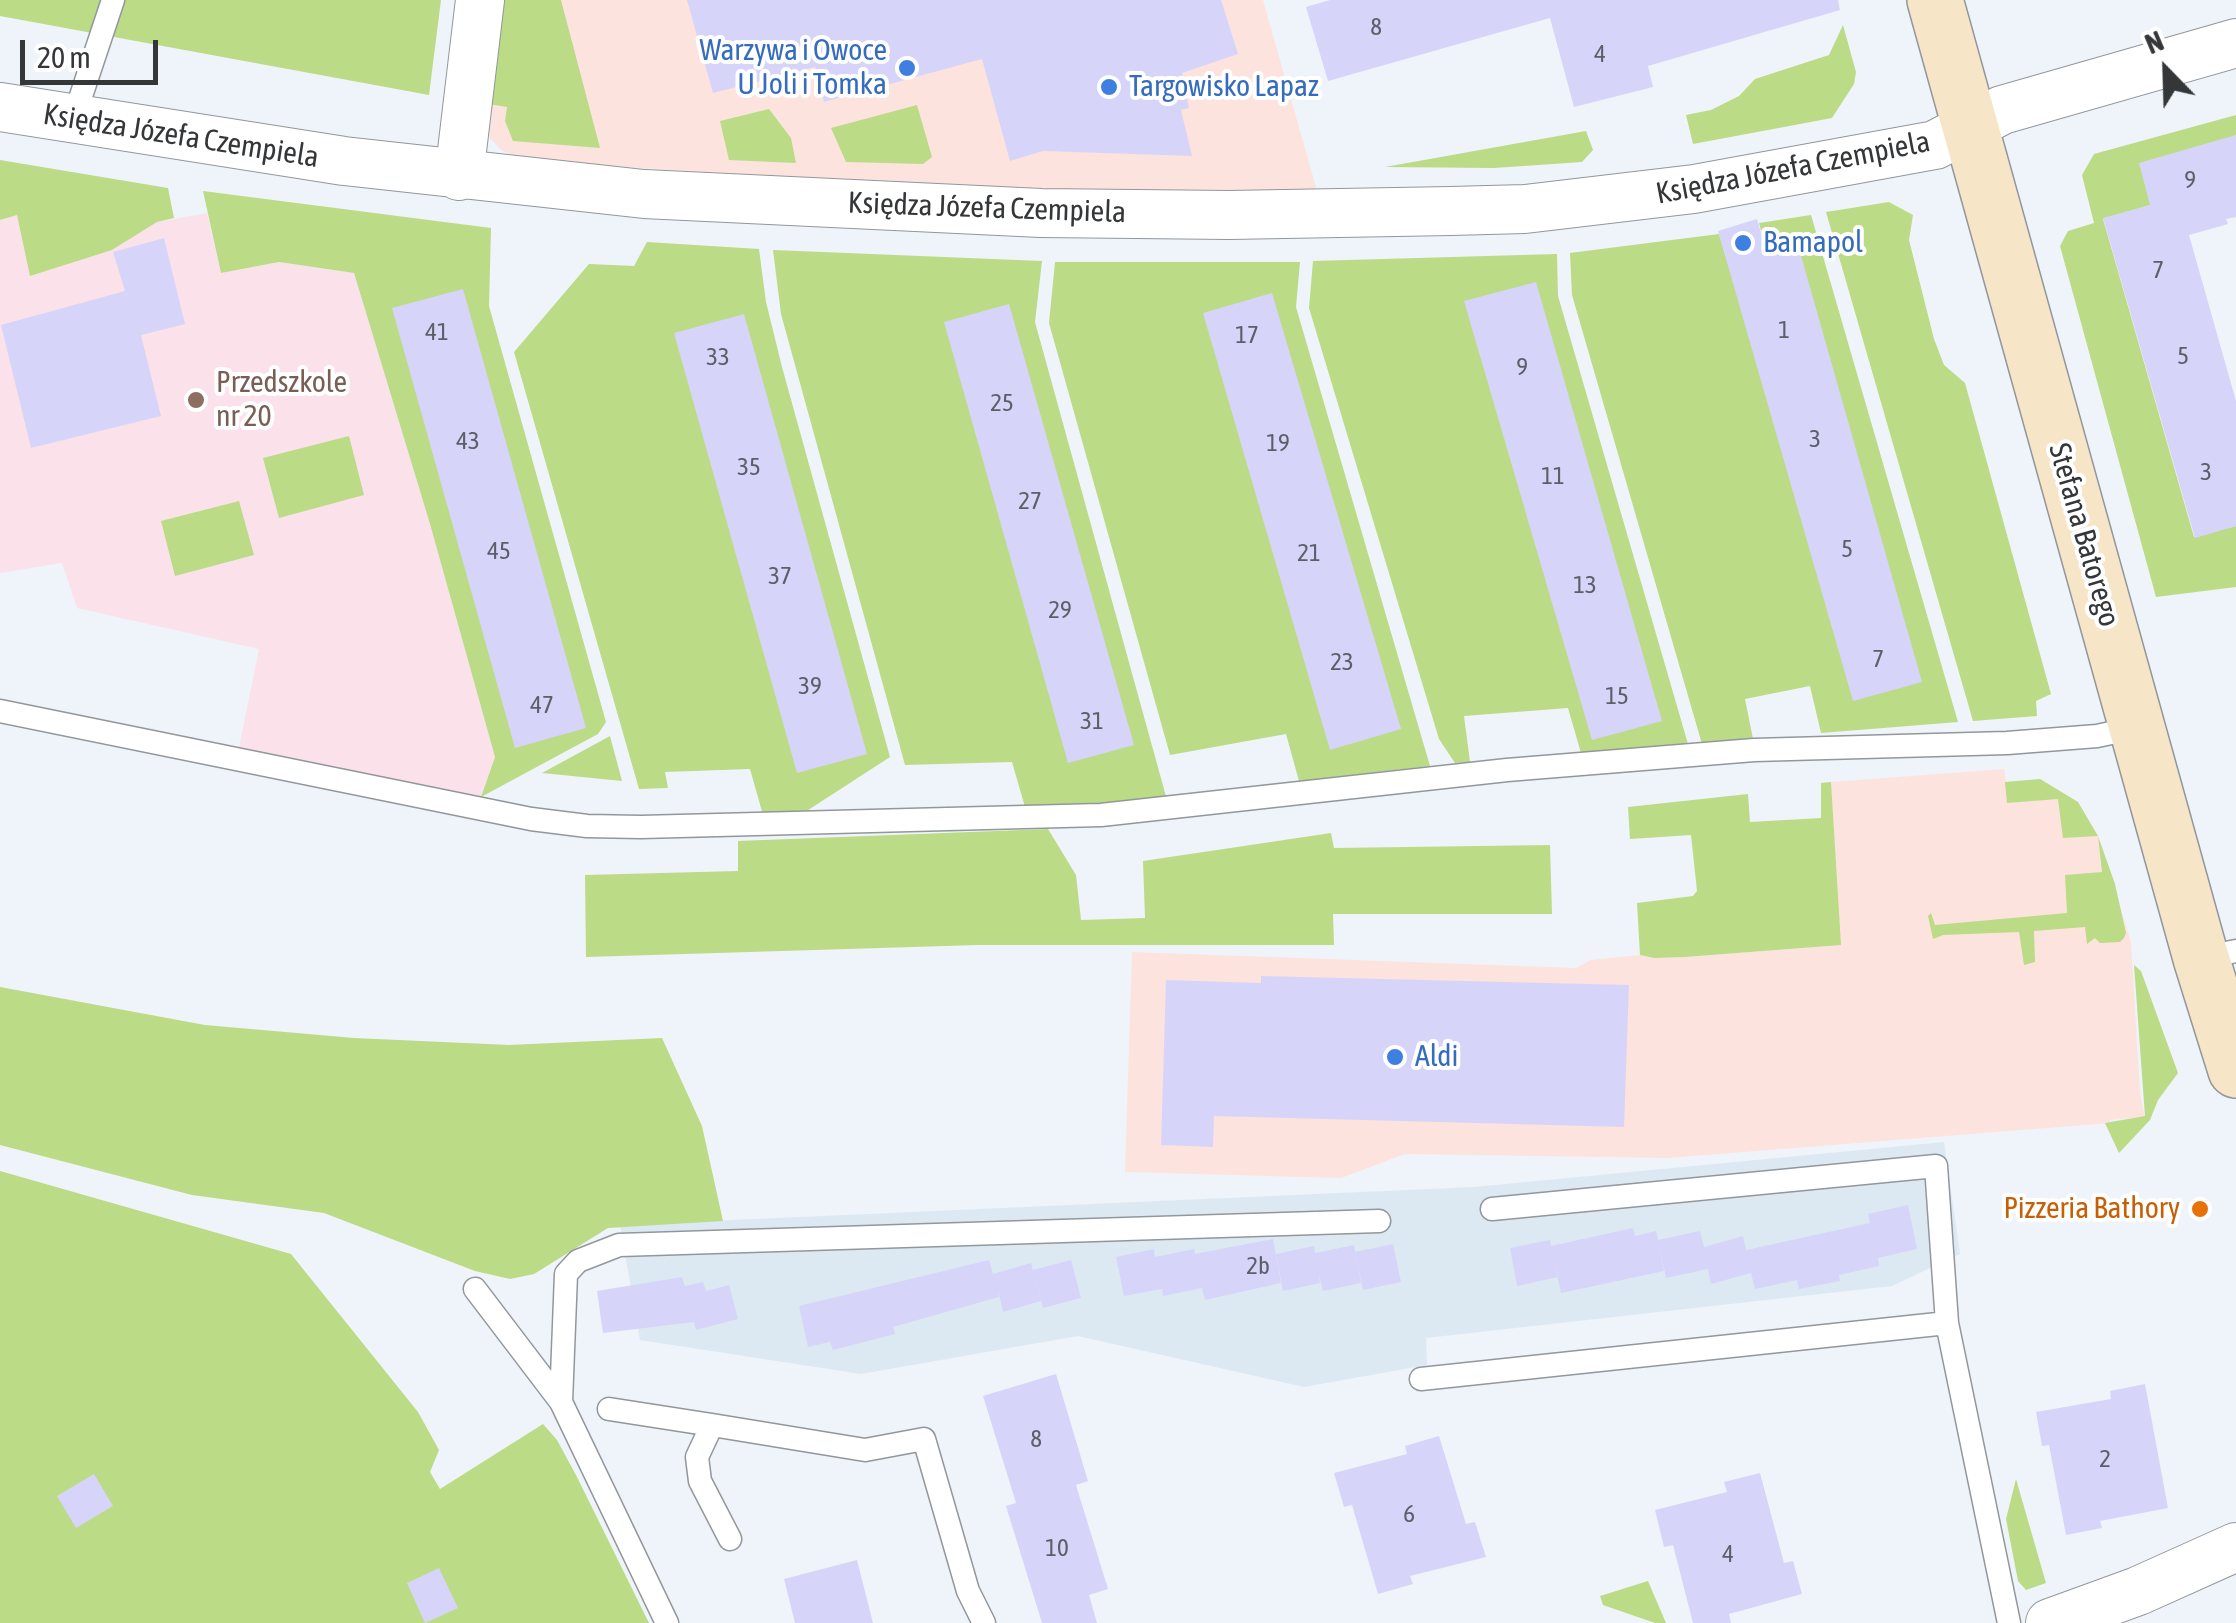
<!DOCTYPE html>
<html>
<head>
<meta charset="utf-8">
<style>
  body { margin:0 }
  #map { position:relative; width:2236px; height:1623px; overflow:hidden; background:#eef4f9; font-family:"Asap Condensed",sans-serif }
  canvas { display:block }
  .north { position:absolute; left:2116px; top:20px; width:100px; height:100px; -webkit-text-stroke:8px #fff; paint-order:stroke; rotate:337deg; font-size:28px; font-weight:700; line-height:40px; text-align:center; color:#343638 }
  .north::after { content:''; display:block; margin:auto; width:35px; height:45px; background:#343638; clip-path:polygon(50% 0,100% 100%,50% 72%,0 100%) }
  .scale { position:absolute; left:20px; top:40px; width:138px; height:45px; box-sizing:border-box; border:5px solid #343638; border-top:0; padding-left:12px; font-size:30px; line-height:35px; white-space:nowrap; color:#343638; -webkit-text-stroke:8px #fff; paint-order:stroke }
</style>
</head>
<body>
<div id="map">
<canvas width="2236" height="1623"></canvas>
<div class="north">N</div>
<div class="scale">20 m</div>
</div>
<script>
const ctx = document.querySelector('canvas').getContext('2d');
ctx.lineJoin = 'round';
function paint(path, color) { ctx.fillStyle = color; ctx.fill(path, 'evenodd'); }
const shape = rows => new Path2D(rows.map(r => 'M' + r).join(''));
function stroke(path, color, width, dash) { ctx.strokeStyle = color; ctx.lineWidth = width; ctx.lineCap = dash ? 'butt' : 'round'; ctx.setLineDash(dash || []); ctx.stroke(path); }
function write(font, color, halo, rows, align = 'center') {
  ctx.font = font + ' "Asap Condensed",sans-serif'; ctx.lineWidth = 8; ctx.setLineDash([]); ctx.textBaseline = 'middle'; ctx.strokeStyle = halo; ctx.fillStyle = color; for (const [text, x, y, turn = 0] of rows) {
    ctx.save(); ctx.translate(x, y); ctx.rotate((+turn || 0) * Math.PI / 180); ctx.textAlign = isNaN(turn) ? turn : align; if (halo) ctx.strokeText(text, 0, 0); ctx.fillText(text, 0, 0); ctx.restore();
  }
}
const commercial = shape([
  [499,0,1263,0,1317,191,1157,192,883,185,526,160,501,150,490,138,486,121],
  [2004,769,2006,782,2040,779,2078,802,2098,836,2131,942,2140,1094,2145,1117,2110,1120,2110,1123,1668,1158,1405,1154,1341,1178,1125,1172,1132,952,1576,968,1591,960,1640,955,1654,958,1685,957,1840,945,1831,782]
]);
const built = shape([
  [1944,1142,1960,1254,1892,1286,1426,1338,1427,1365,1304,1387,1078,1336,861,1374,640,1340,620,1225,1474,1187]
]);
const education = shape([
  [207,213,221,273,279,262,354,273,430,524,495,757,481,797,239,748,259,649,77,608,62,563,0,573,0,220,16,214,112,250,157,222]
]);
const green = shape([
  [0,0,441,0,429,95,0,16],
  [499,0,561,0,600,148,513,141,505,121,507,107,488,104],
  [1843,25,1856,72,1854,84,1832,118,1693,144,1686,115,1711,110,1739,96,1755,79,1829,55],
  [917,105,932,157,923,164,846,162,831,128],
  [769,109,791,138,796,163,729,160,720,121],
  [2236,115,2236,135,2150,205,2103,219,2194,537,2236,526,2236,587,2156,597,2060,246,2068,231,2094,223,2082,175,2094,154],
  [1586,131,1593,150,1582,162,1494,168,1385,167],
  [0,160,168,188,174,218,157,222,112,250,30,276,17,215,0,220],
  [203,191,491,228,489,306,606,722,598,734,481,797,495,757,430,524,354,273,279,262,221,273],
  [1889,202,1913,215,1909,240,1934,339,1944,365,1965,383,2051,694,2036,701,2037,716,1973,721,1826,212],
  [1811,215,1958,722,1821,733,1810,686,1745,699,1753,739,1702,744,1572,295,1570,253,1719,234,1728,264,1767,252,1759,223],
  [647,242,759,249,766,302,782,367,890,757,802,814,763,815,750,769,665,772,668,788,639,789,514,352,589,264,634,266],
  [773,250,1042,261,1035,322,1167,800,1025,807,1012,762,905,765,781,314],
  [1557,254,1558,296,1688,744,1581,753,1568,708,1464,716,1470,762,1455,763,1439,739,1309,308,1313,261],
  [1055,262,1300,262,1296,307,1430,766,1299,781,1286,734,1170,755,1049,323],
  [349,436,364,495,279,518,263,458],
  [239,501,254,555,175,576,161,521],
  [610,736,622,781,542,773],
  [2040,779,2078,802,2098,836,2115,884,2126,933,2124,938,2120,942,2100,943,2095,938,2087,944,2085,927,2034,931,2035,962,2024,965,2019,932,1943,935,1933,939,1928,916,1931,913,1935,925,2067,913,2065,875,2102,872,2098,836,2063,838,2058,799,2007,803,2005,782],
  [1831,782,1841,945,1685,957,1654,958,1640,955,1637,903,1693,896,1697,891,1691,835,1630,839,1628,807,1748,794,1750,822,1821,818,1821,783],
  [1048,829,1076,875,1081,920,1145,918,1143,861,1331,833,1334,848,1550,845,1552,914,1333,914,1334,945,978,945,586,957,585,875,738,871,738,841],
  [2134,965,2141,971,2178,1073,2158,1100,2150,1120,2119,1153,2105,1123,2145,1116],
  [0,987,205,1025,354,1038,509,1045,662,1038,702,1126,723,1221,608,1228,534,1274,510,1279,475,1271,324,1213,192,1195,0,1145],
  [0,1171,291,1254,418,1412,439,1450,430,1472,440,1489,543,1424,557,1440,577,1477,649,1623,0,1623],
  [2016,1479,2046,1583,2026,1590,2018,1581,2006,1519],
  [1648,1581,1666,1623,1655,1623,1603,1605,1600,1596]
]);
const building = shape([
  [687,0,1221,0,1238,54,1182,73,1189,108,1181,110,1192,156,1043,151,1010,161,982,59,824,102,815,67,713,93],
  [1330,0,1838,0,1840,10,1648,66,1653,87,1574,107,1550,18,1328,81,1306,7],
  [2236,135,2236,217,2226,219,2228,224,2189,235,2236,401,2236,526,2195,538,2103,218,2150,205,2139,163],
  [1757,219,1767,254,1798,245,1922,682,1853,701,1718,231],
  [164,238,185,324,141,335,161,416,31,448,1,325,125,291,113,252],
  [1536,282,1662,721,1592,740,1464,301],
  [463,289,586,728,515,748,392,308],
  [1272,293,1401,729,1330,750,1203,313],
  [1009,304,1134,745,1068,763,944,322],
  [744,314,867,754,797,773,674,333],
  [1261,976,1629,985,1624,1127,1214,1116,1213,1147,1161,1145,1166,980,1261,983],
  [1908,1205,1917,1249,1878,1258,1879,1266,1839,1275,1840,1281,1799,1289,1797,1280,1755,1289,1751,1273,1711,1284,1708,1269,1666,1278,1659,1245,1664,1271,1561,1293,1555,1265,1558,1277,1517,1286,1510,1248,1550,1240,1551,1246,1633,1228,1635,1236,1656,1231,1658,1240,1700,1231,1704,1247,1743,1236,1746,1250,1870,1223,1868,1214],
  [1273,1239,1281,1283,1205,1300,1202,1288,1163,1296,1162,1289,1124,1296,1116,1257,1154,1249,1155,1257,1194,1249,1195,1254],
  [1393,1244,1401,1282,1363,1290,1355,1252],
  [1354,1245,1361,1283,1323,1291,1319,1275,1320,1283,1283,1291,1276,1254,1314,1246,1315,1253],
  [989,1260,993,1274,1031,1263,1041,1301,1003,1312,998,1290,999,1297,893,1327,895,1334,833,1350,830,1342,808,1347,799,1306],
  [1071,1260,1081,1298,1043,1308,1033,1270],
  [682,1277,685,1286,703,1282,706,1291,729,1285,738,1319,696,1330,694,1322,603,1333,597,1291],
  [1056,1374,1088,1481,1076,1485,1108,1589,1089,1595,1097,1623,1042,1623,1006,1506,1016,1503,983,1396],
  [2145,1384,2168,1508,2100,1521,2102,1528,2066,1535,2049,1445,2042,1446,2036,1412,2111,1399,2110,1391],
  [1439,1436,1466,1524,1475,1522,1486,1557,1410,1576,1413,1584,1378,1594,1352,1505,1344,1507,1334,1473,1407,1454,1405,1446],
  [1760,1473,1784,1563,1793,1561,1802,1594,1729,1614,1731,1623,1693,1623,1673,1545,1664,1547,1655,1510,1727,1492,1724,1482],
  [94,1474,113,1506,76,1528,57,1496],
  [857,1560,873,1623,795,1623,784,1579],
  [439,1568,458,1608,425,1623,407,1583]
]);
const lane = shape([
  [73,120,113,0],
  [0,711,531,819,587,826,641,827,1101,815,1507,770,1754,750,2007,743,2097,736,2139,727],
  [2201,958,2236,951],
  [1492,1209,1936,1166,1947,1323,2009,1623],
  [475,1289,561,1402,667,1623],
  [1421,1379,1947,1323],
  [561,1402,566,1274,578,1261,619,1245,1379,1221],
  [609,1409,712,1425],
  [730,1539,700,1481,697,1457,712,1425,865,1450,924,1439,968,1591,984,1623]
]);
const street = shape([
  [0,107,344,161,644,194,1041,213,1229,215,1451,211,1525,209,1694,189,1935,145,2002,110,2236,43],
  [459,176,480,0],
  [2050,1623,2138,1591,2236,1547]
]);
const secondary = shape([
  [1935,0,2201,958,2236,1070]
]);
const markers = [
  [907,68,10,"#3f7fe0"],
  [1109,87,10,"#3f7fe0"],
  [1743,243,10,"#3f7fe0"],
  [196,400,10,"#8d6e63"],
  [1395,1057,10,"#3f7fe0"],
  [2200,1209,10,"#e8710a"]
];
const numberNames = [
  ["8",1376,27],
  ["4",1600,54],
  ["9",2190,180],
  ["7",2158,270],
  ["1",1784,330],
  ["41",437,332],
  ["17",1247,335],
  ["5",2183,356],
  ["33",718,357],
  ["9",1522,367],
  ["25",1002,403],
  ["3",1815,439],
  ["43",468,441],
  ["19",1278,443],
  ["35",749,467],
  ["3",2206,472],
  ["11",1553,476],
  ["27",1030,501],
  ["5",1847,549],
  ["45",499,551],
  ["21",1309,553],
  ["37",780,576],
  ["13",1585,585],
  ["29",1060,610],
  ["7",1878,659],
  ["23",1342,662],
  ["39",810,686],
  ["15",1617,696],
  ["47",542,705],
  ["31",1092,721],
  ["2b",1258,1266],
  ["8",1036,1439],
  ["2",2105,1459],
  ["6",1409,1514],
  ["10",1057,1548],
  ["4",1728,1554]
];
const shopNames = [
  ["Warzywa i Owoce",887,51,"right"],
  ["U Joli i Tomka",887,85,"right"],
  ["Targowisko Lapaz",1129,87],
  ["Bamapol",1763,243],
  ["Aldi",1415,1057]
];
const streetNames = [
  ["Księdza Józefa Czempiela",181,136,9],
  ["Księdza Józefa Czempiela",1793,168,-11],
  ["Księdza Józefa Czempiela",987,208,2],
  ["Stefana Batorego",2084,535,74]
];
const educationNames = [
  ["Przedszkole",216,383],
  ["nr 20",216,417]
];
const foodNames = [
  ["Pizzeria Bathory",2180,1209]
];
paint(commercial, '#fde3dd');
paint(built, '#dce9f3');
paint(education, '#fbe2ea');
paint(green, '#bbdb86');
paint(building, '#d6d5f9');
stroke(lane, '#92979c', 25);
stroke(street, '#92979c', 50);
stroke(secondary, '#92979c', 58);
stroke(lane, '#fff', 22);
stroke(street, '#fff', 48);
stroke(secondary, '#f7e5c7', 55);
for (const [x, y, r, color] of markers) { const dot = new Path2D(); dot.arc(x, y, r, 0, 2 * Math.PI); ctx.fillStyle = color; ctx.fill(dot); stroke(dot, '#fff', 4); }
write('25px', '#5c5e68', null, numberNames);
write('30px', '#366cbe', '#fff', shopNames, 'left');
write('30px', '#343638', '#fff', streetNames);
write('30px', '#785e54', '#fff', educationNames, 'left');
write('30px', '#c56008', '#fff', foodNames, 'right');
</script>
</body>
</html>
